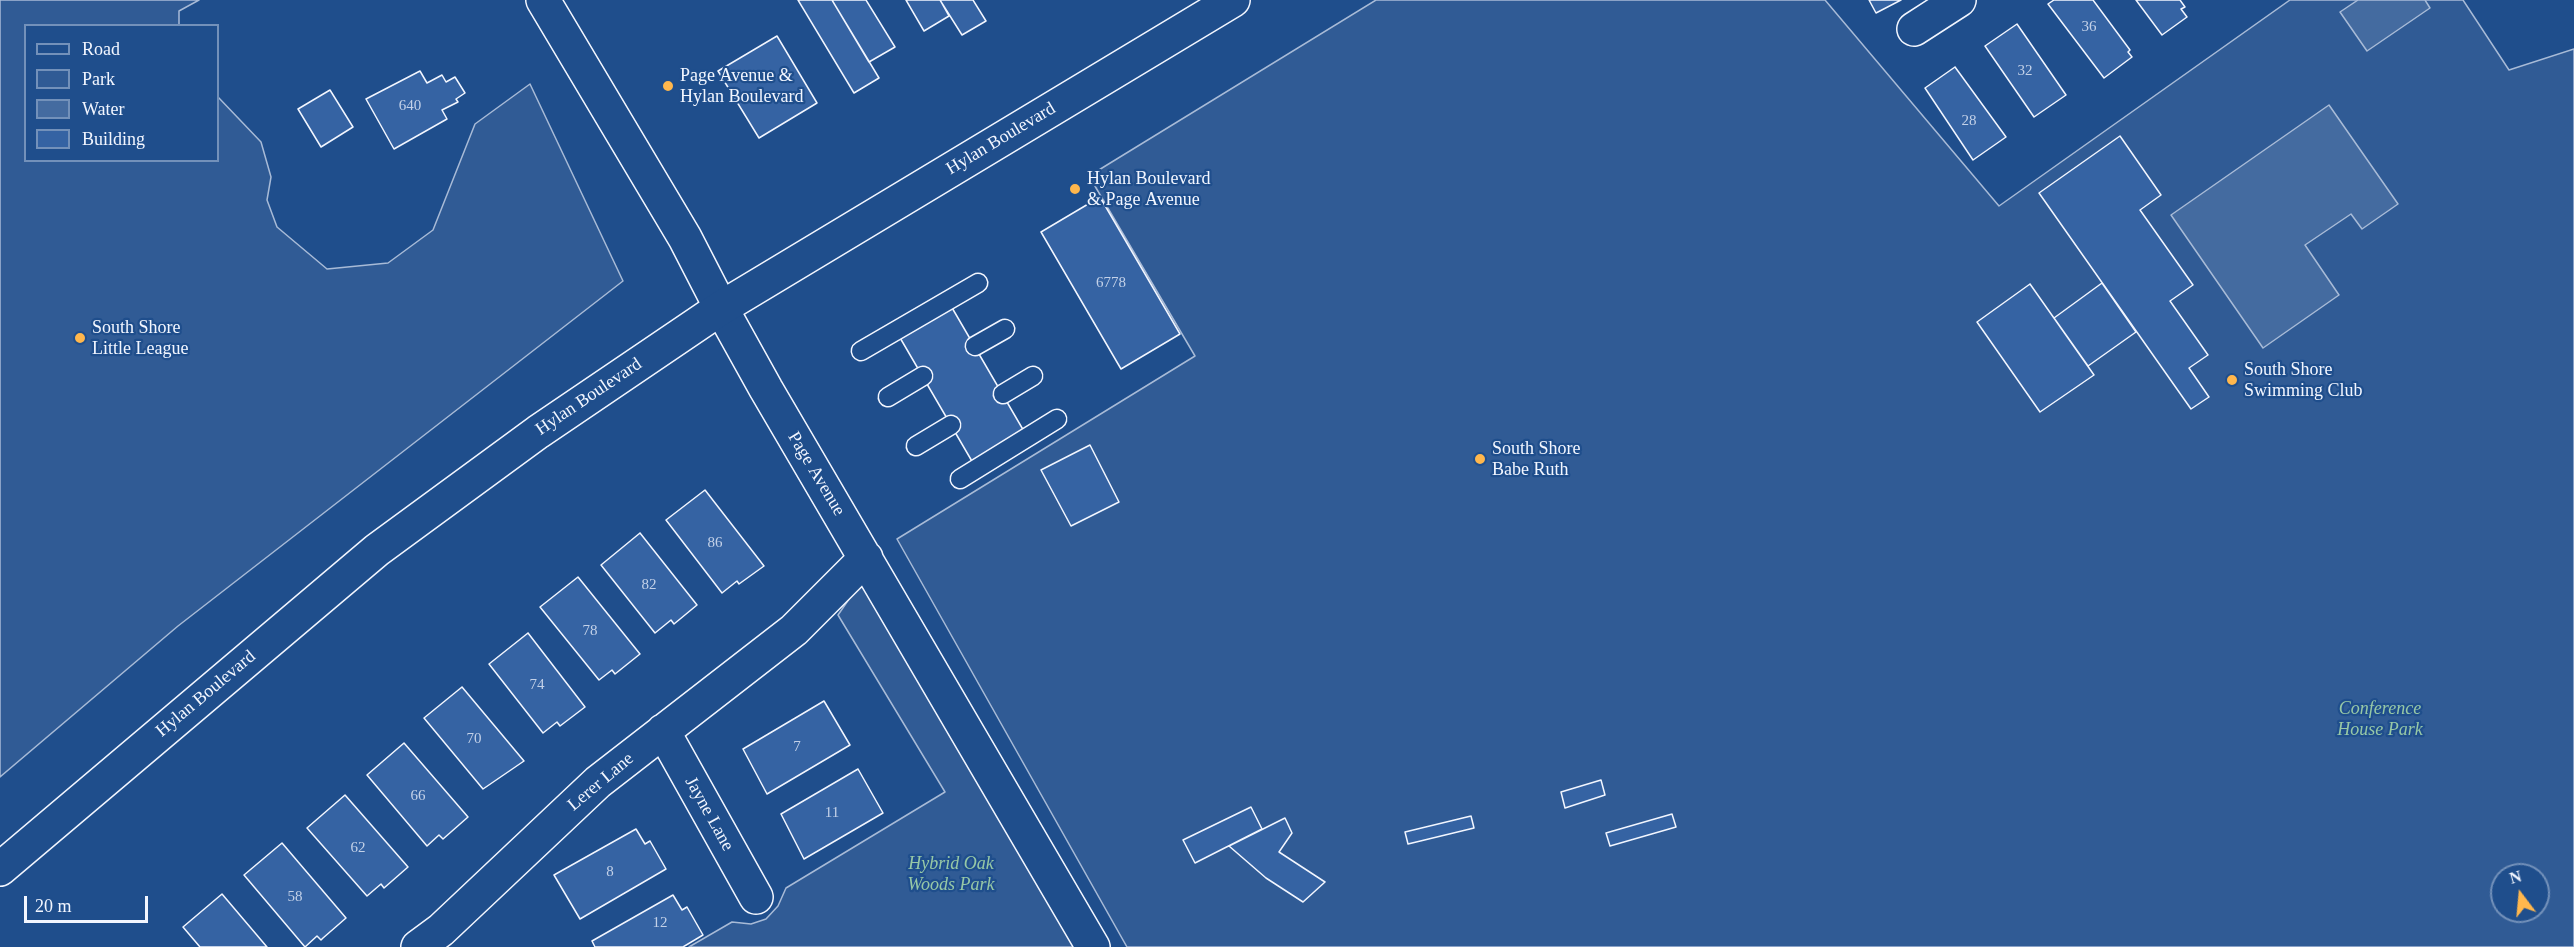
<!DOCTYPE html>
<html>
<head>
<meta charset="utf-8">
<style>
  body { margin:0 }
  #map { position:relative; width:2574px; height:947px; overflow:hidden; background:#1f4e8c; font-family:"Times New Roman",serif }
  canvas { display:block }
  .legend { position:absolute; left:24px; top:24px; width:195px; height:138px; box-sizing:border-box; background:#1f4e8c; border:2px solid #7391ba; margin:0; padding:8px 10px; list-style:none; font-size:18px; color:#f2f6ff }
  .legend li { display:flex; align-items:center; gap:12px; height:30px }
  .legend b { width:30px; border:2px solid #7391ba }
  .north { position:absolute; left:2490px; top:863px; width:60px; height:60px; box-sizing:border-box; background:#1f4e8c; border:2px solid #7391ba; border-radius:50%; rotate:344deg; font-size:16px; font-weight:700; line-height:24px; text-align:center; color:#f2f6ff }
  .north::after { content:''; display:block; margin:auto; width:21px; height:27px; background:#ffb74d; clip-path:polygon(50% 0,100% 100%,50% 72%,0 100%) }
  .scale { position:absolute; left:24px; top:896px; width:124px; height:27px; box-sizing:border-box; border:3px solid #f2f6ff; border-top:0; padding-left:8px; font-size:18px; line-height:21px; white-space:nowrap; color:#f2f6ff; -webkit-text-stroke:4px #1f4e8c; paint-order:stroke }
</style>
</head>
<body>
<div id="map">
<canvas width="2574" height="947"></canvas>
<ul class="legend">
<li><b style="height:8px;background:#1f4e8c"></b>Road</li>
<li><b style="height:16px;background:#305b95"></b>Park</li>
<li><b style="height:16px;background:#446ba0"></b>Water</li>
<li><b style="height:16px;background:#3563a3"></b>Building</li>
</ul>
<div class="north">N</div>
<div class="scale">20 m</div>
</div>
<script>
const ctx = document.querySelector('canvas').getContext('2d');
ctx.lineJoin = 'round';
function paint(path, color) { ctx.fillStyle = color; ctx.fill(path, 'evenodd'); }
const shape = rows => new Path2D(rows.map(r => 'M' + r).join(''));
function stroke(path, color, width, dash) { ctx.strokeStyle = color; ctx.lineWidth = width; ctx.lineCap = dash ? 'butt' : 'round'; ctx.setLineDash(dash || []); ctx.stroke(path); }
function write(font, color, halo, rows, align = 'center') {
  ctx.font = font + ' "Times New Roman",serif'; ctx.lineWidth = 4.5; ctx.setLineDash([]); ctx.textBaseline = 'middle'; ctx.strokeStyle = halo; ctx.fillStyle = color; for (const [text, x, y, turn = 0] of rows) {
    ctx.save(); ctx.translate(x, y); ctx.rotate((+turn || 0) * Math.PI / 180); ctx.textAlign = isNaN(turn) ? turn : align; if (halo) ctx.strokeText(text, 0, 0); ctx.fillText(text, 0, 0); ctx.restore();
  }
}
const green = shape([
  [0,0,199,0,179,11,179,25,26,26,26,160,218,160,218,97,261,142,271,177,267,200,277,227,327,269,388,263,433,230,475,124,530,84,623,281,178,626,0,777,0,0],
  [1376,0,1825,0,1999,206,2290,0,2463,0,2509,70,2574,49,2574,947,1127,947,897,539,1195,356,1089,176,1376,0],
  [2502,875,2538,875,2538,911,2502,911,2502,875],
  [864,583,1078,947,689,947,732,922,751,924,766,919,778,906,786,888,945,792,838,615,856,589,864,583]
]);
const water = shape([
  [2358,0,2425,0,2430,8,2367,51,2340,12,2358,0],
  [2329,105,2398,204,2362,229,2351,214,2305,245,2339,295,2263,348,2171,215,2329,105]
]);
const building = shape([
  [798,0,832,0,879,78,854,93,798,0],
  [832,0,866,0,895,47,869,62,832,0],
  [906,0,940,0,949,16,924,31,906,0],
  [940,0,973,0,986,21,962,35,940,0],
  [1869,0,1901,0,1876,13,1869,0],
  [2054,0,2093,0,2130,50,2128,52,2132,57,2104,78,2048,4,2054,0],
  [2136,0,2180,0,2185,7,2181,9,2187,17,2162,35,2136,0],
  [2017,24,2066,95,2034,117,1985,46,2017,24],
  [777,36,817,103,759,138,718,71,777,36],
  [1955,67,2006,137,1973,160,1925,88,1955,67],
  [420,71,427,83,442,75,446,82,455,77,465,93,456,99,458,102,442,110,447,119,394,149,366,99,420,71],
  [330,90,353,127,321,147,298,109,330,90],
  [2120,136,2161,195,2140,210,2193,285,2170,301,2208,355,2189,368,2209,397,2191,409,2039,193,2120,136],
  [1100,197,1180,334,1121,369,1041,232,1100,197],
  [2102,283,2136,332,2088,366,2054,318,2102,283],
  [2030,284,2094,375,2040,412,1977,322,2030,284],
  [951,306,1025,433,973,463,899,336,951,306],
  [1090,445,1119,502,1071,526,1041,470,1090,445],
  [705,490,764,566,739,584,737,581,722,593,666,520,705,490],
  [640,533,697,605,674,624,671,620,655,633,601,565,640,533],
  [578,577,640,654,615,674,612,670,599,680,540,607,578,577],
  [528,633,585,707,560,726,557,722,543,733,489,664,528,633],
  [462,687,524,761,483,789,424,718,462,687],
  [824,701,850,745,767,794,743,749,824,701],
  [404,743,468,817,443,839,439,835,427,846,367,775,404,743],
  [858,769,883,813,804,859,781,814,858,769],
  [1601,780,1605,795,1565,808,1561,792,1601,780],
  [345,795,408,867,384,888,381,884,367,896,307,828,345,795],
  [1251,807,1262,829,1195,863,1183,840,1251,807],
  [1672,814,1676,827,1610,846,1606,833,1672,814],
  [1471,816,1474,828,1408,844,1405,832,1471,816],
  [1285,818,1292,833,1279,852,1325,882,1303,902,1266,878,1229,846,1285,818],
  [636,829,645,844,650,841,666,869,580,919,554,875,636,829],
  [282,843,346,918,323,938,321,940,317,936,305,947,244,875,282,843],
  [222,894,267,947,200,947,183,927,222,894],
  [673,895,682,910,687,907,703,935,683,947,595,947,592,941,673,895]
]);
const service = shape([
  [975,346,1005,329],
  [861,351,978,283],
  [1003,394,1033,376],
  [888,397,923,376],
  [916,446,951,425],
  [960,479,1057,419]
]);
const minor = shape([
  [1914,29,1959,0],
  [721,308,766,389,1093,947],
  [663,731,756,897],
  [418,947,441,930,598,782,794,630,866,558]
]);
const tertiary = shape([
  [543,0,685,238,721,308]
]);
const primary = shape([
  [0,869,377,550,538,432,721,308,1233,0]
]);
const markers = [
  [668,86,6,"#ffb74d"],
  [1075,189,6,"#ffb74d"],
  [80,338,6,"#ffb74d"],
  [2232,380,6,"#ffb74d"],
  [1480,459,6,"#ffb74d"]
];
const numberNames = [
  ["36",2089,27],
  ["32",2025,71],
  ["640",410,106],
  ["28",1969,121],
  ["6778",1111,283],
  ["86",715,543],
  ["82",649,585],
  ["78",590,631],
  ["74",537,685],
  ["70",474,739],
  ["7",797,747],
  ["66",418,796],
  ["11",832,813],
  ["62",358,848],
  ["8",610,872],
  ["58",295,897],
  ["12",660,923]
];
const poiNames = [
  ["Page Avenue &",680,76],
  ["Hylan Boulevard",680,97],
  ["Hylan Boulevard",1087,179],
  ["& Page Avenue",1087,200],
  ["South Shore",92,328],
  ["Little League",92,349],
  ["South Shore",2244,370],
  ["Swimming Club",2244,391],
  ["South Shore",1492,449],
  ["Babe Ruth",1492,470]
];
const streetNames = [
  ["Hylan Boulevard",1001,139,-31],
  ["Hylan Boulevard",589,397,-34],
  ["Page Avenue",816,474,59],
  ["Hylan Boulevard",206,694,-40],
  ["Lerer Lane",601,782,-40],
  ["Jayne Lane",709,814,61]
];
const parkNames = [
  ["Conference",2380,709],
  ["House Park",2380,730],
  ["Hybrid Oak",951,864],
  ["Woods Park",951,885]
];
paint(green, '#305b95');
stroke(green, '#a8bbd7', 1.5);
paint(water, '#446ba0');
stroke(water, '#a8bbd7', 1.5);
paint(building, '#3563a3');
stroke(building, '#f2f6ff', 1.5);
stroke(service, '#f2f6ff', 21);
stroke(minor, '#f2f6ff', 36);
stroke(tertiary, '#f2f6ff', 36);
stroke(primary, '#f2f6ff', 36);
stroke(service, '#1f4e8c', 18);
stroke(minor, '#1f4e8c', 33);
stroke(tertiary, '#1f4e8c', 33);
stroke(primary, '#1f4e8c', 33);
for (const [x, y, r, color] of markers) { const dot = new Path2D(); dot.arc(x, y, r, 0, 2 * Math.PI); ctx.fillStyle = color; ctx.fill(dot); stroke(dot, '#1f4e8c', 2); }
write('15px', '#c3d1e8', null, numberNames);
write('18px', '#f2f6ff', '#1f4e8c', poiNames, 'left');
write('18px', '#f2f6ff', '#1f4e8c', streetNames);
write('italic 18px', '#97c8a6', '#1f4e8c', parkNames);
</script>
</body>
</html>
